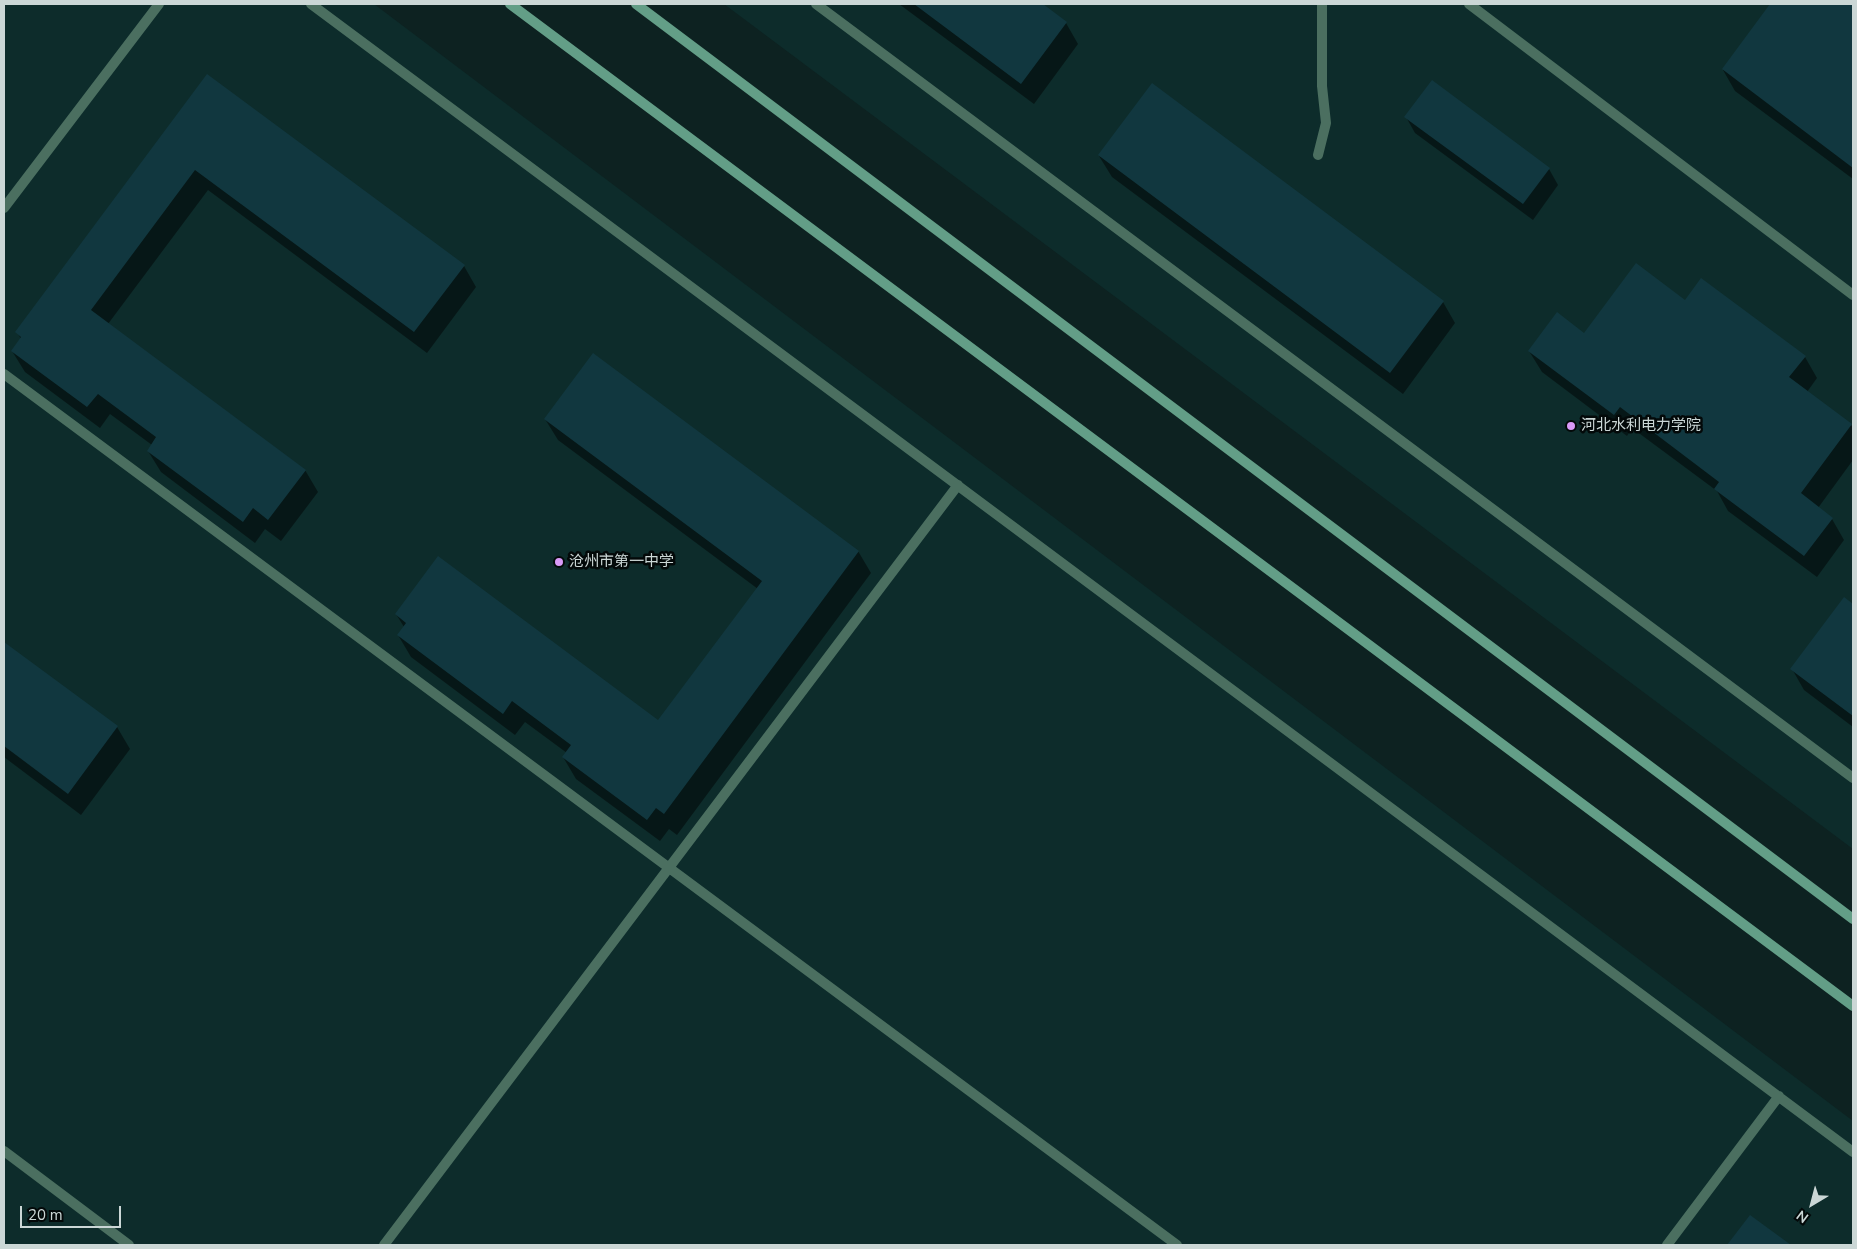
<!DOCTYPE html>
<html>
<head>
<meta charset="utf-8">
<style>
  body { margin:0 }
  #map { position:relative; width:1857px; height:1249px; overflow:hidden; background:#0d2221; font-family:"Nunito Sans",sans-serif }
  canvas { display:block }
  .frame { position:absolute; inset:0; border:5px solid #cbd7d6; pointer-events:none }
  .north { position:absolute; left:1787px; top:1179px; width:50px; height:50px; -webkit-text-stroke:4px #030909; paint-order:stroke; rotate:217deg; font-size:14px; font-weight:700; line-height:20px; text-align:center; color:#cbd7d6 }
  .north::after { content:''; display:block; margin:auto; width:18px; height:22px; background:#cbd7d6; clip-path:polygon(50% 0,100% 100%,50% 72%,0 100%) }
  .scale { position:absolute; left:20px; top:1206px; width:101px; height:22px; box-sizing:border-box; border:2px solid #cbd7d6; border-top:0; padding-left:6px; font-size:15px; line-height:18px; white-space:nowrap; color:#cbd7d6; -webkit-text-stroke:4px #030909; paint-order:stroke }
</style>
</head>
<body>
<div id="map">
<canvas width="1857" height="1249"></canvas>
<div class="frame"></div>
<div class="north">N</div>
<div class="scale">20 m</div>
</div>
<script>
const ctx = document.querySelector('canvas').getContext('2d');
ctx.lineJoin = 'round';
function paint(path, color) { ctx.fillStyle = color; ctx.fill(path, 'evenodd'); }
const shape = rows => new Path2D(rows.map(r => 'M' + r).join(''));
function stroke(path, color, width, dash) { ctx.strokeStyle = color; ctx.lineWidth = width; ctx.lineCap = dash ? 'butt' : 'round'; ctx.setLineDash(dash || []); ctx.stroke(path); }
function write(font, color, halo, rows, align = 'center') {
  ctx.font = font + ' "Nunito Sans","Noto Sans SC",sans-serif'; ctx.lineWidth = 5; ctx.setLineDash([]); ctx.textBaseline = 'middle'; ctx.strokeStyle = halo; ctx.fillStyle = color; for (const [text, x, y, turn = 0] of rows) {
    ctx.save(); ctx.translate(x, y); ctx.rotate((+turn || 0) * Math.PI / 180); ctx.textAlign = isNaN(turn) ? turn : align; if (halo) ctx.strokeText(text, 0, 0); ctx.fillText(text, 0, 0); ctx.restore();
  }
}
const built = shape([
  [4,4,374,4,1853,1121,1853,1245,4,1245],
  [724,4,1853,4,1853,849]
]);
const shadow = shape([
  [899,4,1041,4,1066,23,1078,44,1034,104],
  [1772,4,1853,4,1853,179,1735,91,1723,70],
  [207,76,464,266,476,287,427,353,208,190,108,324,305,470,318,492,281,541,265,529,255,543,161,472,148,451,152,445,110,414,100,428,25,372,12,351,21,339,17,332],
  [1406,117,1549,169,1558,185,1533,220,1415,133],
  [1099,156,1443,302,1455,323,1403,394,1112,177],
  [1686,301,1805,357,1817,378,1807,392,1851,425,1853,428,1853,460,1818,508,1832,519,1844,540,1817,577,1728,511,1717,491,1632,428,1627,436,1542,372,1529,351],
  [545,419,858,551,871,573,677,835,669,829,660,841,576,779,563,757,567,753,525,722,515,735,411,657,398,635,404,627,396,614,659,722,758,589,558,440],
  [1844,598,1853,605,1853,727,1804,690,1792,669],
  [4,643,117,727,130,749,81,815,4,757],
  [1750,1216,1789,1245,1729,1245]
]);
const building = shape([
  [914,4,1043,4,1067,22,1021,84],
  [1770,4,1853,4,1853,168,1722,69],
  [207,74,465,265,414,332,195,170,91,310,306,470,268,520,253,508,243,522,147,451,156,437,98,394,87,407,11,351,21,337,15,332],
  [1432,80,1550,168,1523,204,1404,117],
  [1152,83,1444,301,1390,373,1098,155],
  [1636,263,1685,300,1701,278,1806,356,1789,377,1852,424,1801,493,1833,518,1804,556,1714,489,1719,482,1620,407,1614,415,1528,351,1557,312,1584,333],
  [593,353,859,551,664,814,656,808,647,820,562,757,571,745,512,701,503,714,397,635,406,623,395,614,438,556,658,720,762,581,544,419],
  [1844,597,1853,604,1853,716,1790,669],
  [4,642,118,726,68,794,4,746],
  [1750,1215,1791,1245,1727,1245]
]);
const lane = shape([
  [311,4,1853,1152],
  [816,4,1853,778],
  [1469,4,1853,295],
  [1318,155,1326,123,1322,86,1322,4],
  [4,208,159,4],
  [4,374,1177,1245],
  [4,1151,129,1245],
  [384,1245,958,485],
  [1667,1245,1779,1096]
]);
const secondary = shape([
  [510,4,1853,1006],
  [636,4,1853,919]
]);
const markers = [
  [1571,426,5,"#d99af7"],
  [559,562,5,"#d99af7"]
];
const poiNames = [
  ["河北水利电力学院",1581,426],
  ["沧州市第一中学",569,562]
];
paint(built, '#0d2c2b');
paint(shadow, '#0007');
paint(building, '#11373f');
stroke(lane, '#4b6f60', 10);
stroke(secondary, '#639e87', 10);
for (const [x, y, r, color] of markers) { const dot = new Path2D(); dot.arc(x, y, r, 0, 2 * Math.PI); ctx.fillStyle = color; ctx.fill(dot); stroke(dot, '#030909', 2); }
write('15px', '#cbd7d6', '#030909', poiNames, 'left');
</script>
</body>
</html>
